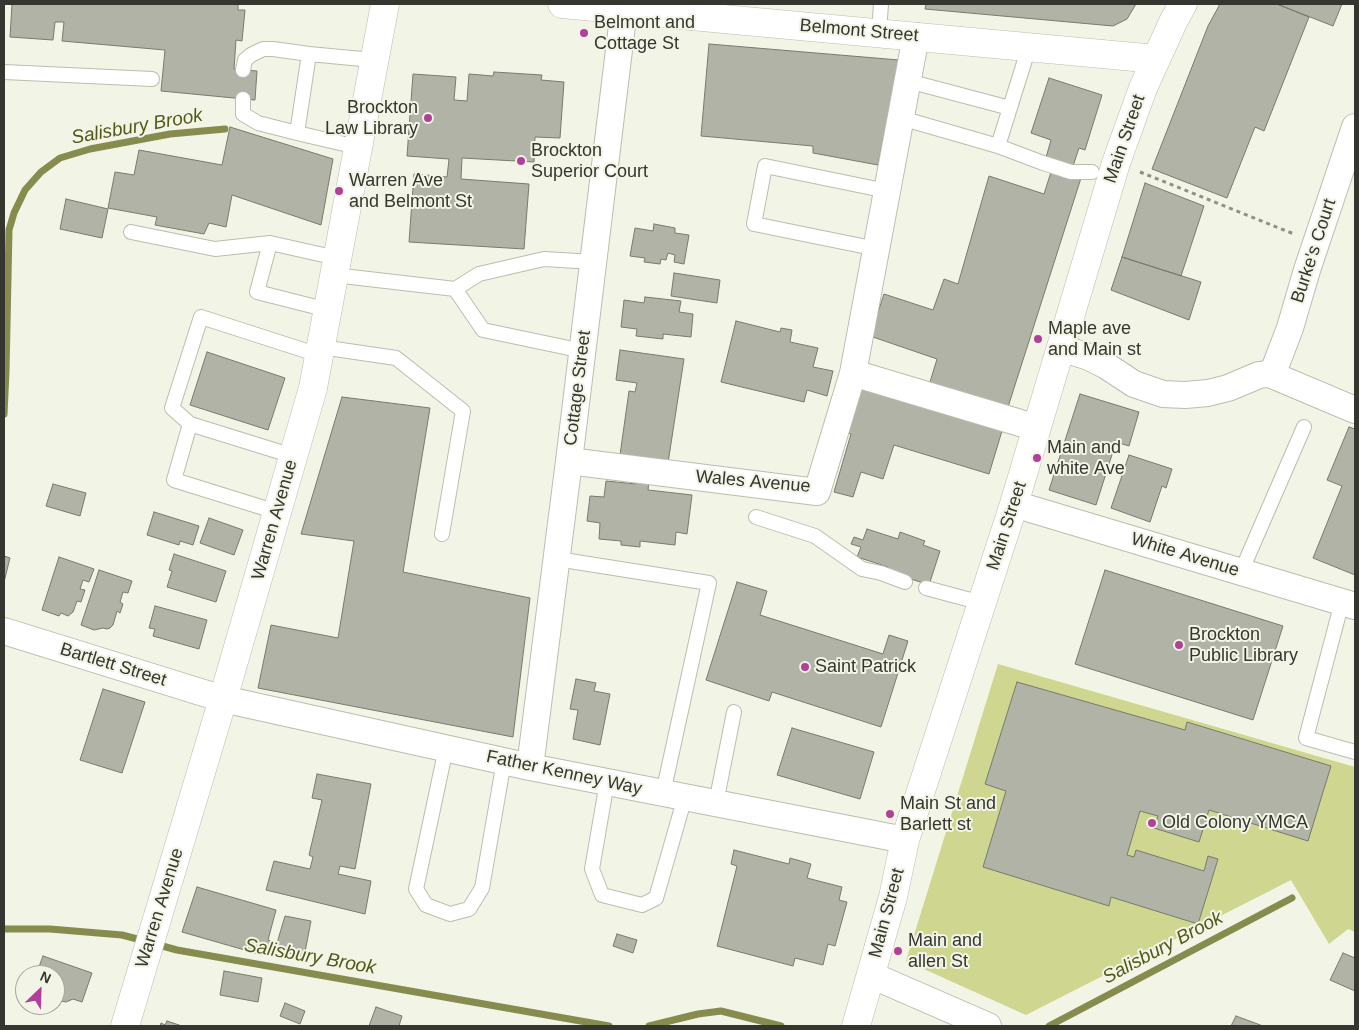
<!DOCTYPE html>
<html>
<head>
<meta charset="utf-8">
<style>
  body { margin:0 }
  #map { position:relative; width:1359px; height:1030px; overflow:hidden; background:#f2f4e6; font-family:Helvetica,sans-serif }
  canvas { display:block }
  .frame { position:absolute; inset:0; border:5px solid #353630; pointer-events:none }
  .north { position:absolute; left:15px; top:965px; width:50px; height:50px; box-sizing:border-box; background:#f2f4e6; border:1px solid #a6a89d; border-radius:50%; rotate:24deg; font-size:14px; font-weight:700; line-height:20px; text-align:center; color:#353630 }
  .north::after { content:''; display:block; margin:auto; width:18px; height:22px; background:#b2409a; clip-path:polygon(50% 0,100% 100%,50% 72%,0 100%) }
</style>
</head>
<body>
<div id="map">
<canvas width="1359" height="1030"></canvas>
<div class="frame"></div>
<div class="north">N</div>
</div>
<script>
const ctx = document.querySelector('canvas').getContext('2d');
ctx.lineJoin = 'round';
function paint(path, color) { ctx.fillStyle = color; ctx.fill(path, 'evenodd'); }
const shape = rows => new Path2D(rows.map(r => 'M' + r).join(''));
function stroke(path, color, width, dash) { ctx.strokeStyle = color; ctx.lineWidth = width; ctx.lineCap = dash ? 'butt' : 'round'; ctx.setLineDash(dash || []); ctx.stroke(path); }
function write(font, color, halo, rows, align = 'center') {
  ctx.font = font + ' Helvetica,sans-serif'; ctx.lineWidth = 4; ctx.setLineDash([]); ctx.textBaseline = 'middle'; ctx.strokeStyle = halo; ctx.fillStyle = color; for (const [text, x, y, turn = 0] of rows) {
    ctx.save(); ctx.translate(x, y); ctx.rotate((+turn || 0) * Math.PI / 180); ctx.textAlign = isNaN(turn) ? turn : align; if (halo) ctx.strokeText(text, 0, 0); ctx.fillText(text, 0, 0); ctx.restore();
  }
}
const green = shape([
  [998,664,1355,767,1355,932,1348,929,1329,944,1291,880,1026,1015,906,961]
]);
const stream = shape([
  [4,414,6,372,9,230,14,213,25,190,41,172,60,158,90,149,170,134,225,129],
  [4,929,50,929,122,935,145,941],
  [155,944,177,950,609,1026],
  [649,1026,698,1014,721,1011,781,1026],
  [1049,1026,1292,898]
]);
const building = shape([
  [12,4,238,4,238,10,245,10,242,41,236,40,234,69,257,71,255,100,161,91,165,50,62,41,64,22,55,22,53,40,10,37,12,4],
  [926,4,1136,4,1127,19,1113,26,925,9,926,4],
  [1220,4,1277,4,1309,17,1264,131,1255,127,1227,198,1152,169,1208,26,1220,4],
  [1277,4,1342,4,1333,26,1277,4],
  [709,44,899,60,878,165,813,153,813,146,701,136,709,44],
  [494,72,542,75,541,80,564,82,560,138,535,137,534,162,462,158,461,179,529,184,524,249,409,242,414,174,447,177,449,159,407,156,413,74,456,77,454,100,467,101,469,74,493,76,494,72],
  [1049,78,1102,95,1085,150,1079,148,1072,169,1045,161,1051,140,1031,133,1049,78],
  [230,127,333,159,321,225,232,195,226,227,209,223,204,234,155,225,157,217,108,208,115,172,134,175,139,150,222,165,230,127],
  [1052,169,1081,178,1008,407,930,382,937,359,870,336,884,294,933,310,944,279,958,284,989,176,1044,194,1052,169],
  [1145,183,1204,206,1181,276,1122,257,1145,183],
  [66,199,108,209,102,238,60,229,66,199],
  [654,224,675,228,675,233,689,235,684,264,674,262,675,255,668,253,666,260,661,259,660,264,644,262,645,258,630,256,635,228,653,231,654,224],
  [1122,257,1201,282,1189,320,1111,290,1122,257],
  [674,273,720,280,717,303,671,296,674,273],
  [645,297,681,301,679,312,693,314,691,337,663,334,663,339,636,336,637,329,621,327,624,300,644,303,645,297],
  [736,321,780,332,781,328,792,330,790,342,818,348,813,367,833,371,827,396,807,390,804,402,721,382,736,321],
  [620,350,684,359,668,463,620,455,629,391,635,392,637,383,616,380,620,350],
  [207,352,285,378,268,430,190,405,207,352],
  [858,387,1002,431,989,474,894,445,883,479,861,472,853,497,834,492,851,434,845,432,858,387],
  [1080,394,1139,412,1129,446,1116,442,1096,505,1049,490,1080,394],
  [342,397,430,408,403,572,530,598,513,737,258,688,271,625,338,638,354,541,301,534,342,397],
  [1349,427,1355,429,1355,575,1313,558,1342,486,1327,480,1349,427],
  [1129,455,1172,469,1166,488,1162,486,1150,522,1111,508,1129,455],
  [636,478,649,480,648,490,692,495,687,534,676,532,675,545,640,541,640,547,621,545,621,541,599,539,600,523,587,521,590,496,604,497,606,481,636,484,636,478],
  [53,484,86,493,80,516,46,506,53,484],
  [154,512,199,526,193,545,180,541,179,545,147,535,154,512],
  [209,518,243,530,234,555,200,543,209,518],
  [867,529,898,539,900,532,925,541,923,545,940,551,929,585,887,571,888,567,857,557,861,547,851,544,854,537,863,540,867,529],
  [174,554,226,571,216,602,167,587,172,571,169,570,174,554],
  [4,556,10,558,4,582,4,556],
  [59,557,94,569,89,582,83,580,80,589,85,590,81,602,77,601,73,612,68,616,61,613,59,616,42,610,59,557],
  [99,570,132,581,128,593,123,592,120,602,123,604,120,613,117,611,113,625,110,628,107,629,103,628,94,630,81,625,99,570],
  [1105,570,1283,626,1253,720,1075,664,1105,570],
  [737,582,767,591,760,615,883,654,889,635,908,641,881,727,772,692,769,701,706,680,737,582],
  [155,606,207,620,199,649,153,636,155,629,149,628,155,606],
  [576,679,596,683,594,691,610,694,600,745,573,739,578,710,570,709,576,679],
  [1017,682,1185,730,1187,722,1331,766,1308,841,1209,810,1199,842,1154,828,1158,816,1140,811,1127,855,1134,857,1136,850,1204,871,1208,856,1218,859,1198,924,1111,897,1109,906,983,867,1006,791,985,784,1017,682],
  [103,689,145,702,122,773,80,760,103,689],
  [792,728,874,752,860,799,777,775,792,728],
  [317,774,371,784,355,869,340,866,338,874,371,881,365,914,266,890,274,861,310,869,313,857,309,855,322,800,312,798,317,774],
  [734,850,789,864,790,858,811,864,807,878,842,887,839,900,847,902,835,946,828,944,823,965,795,958,793,966,717,946,737,866,731,864,734,850],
  [197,887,276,910,268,940,277,943,285,916,311,921,304,957,265,947,262,955,182,932,197,887],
  [617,934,637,940,633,953,613,946,617,934],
  [1343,953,1355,958,1355,991,1330,980,1343,953],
  [43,956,92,973,82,1002,73,999,66,1002,61,1001,57,998,55,995,55,975,36,975,43,956],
  [224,971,262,978,258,1002,220,995,224,971],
  [285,1003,305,1011,300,1024,280,1016,285,1003],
  [376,1007,402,1016,399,1026,369,1026,376,1007],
  [1236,1016,1263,1026,1231,1026,1236,1016],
  [167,1021,182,1026,160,1026,161,1023,165,1025,167,1021]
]);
const path = shape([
  [1140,172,1294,234]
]);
const service = shape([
  [879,33,881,4],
  [243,70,245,60,251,55,263,49,273,49,309,54,373,60],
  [4,72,152,79],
  [908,81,1010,108],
  [243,99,243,114,258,123,297,133,357,147],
  [901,118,998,146,1029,47],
  [297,133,309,54],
  [998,146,1043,163,1071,172,1092,172],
  [131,232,215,249,270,243,337,258],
  [270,243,257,292,328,310],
  [877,249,754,224,765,166,887,191],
  [334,275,455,289,479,274,544,259,594,262],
  [455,289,483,330,583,351],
  [321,347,396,358,463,411,442,534],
  [190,424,293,456],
  [277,512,174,480,190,424,172,408,201,317,319,355],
  [756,517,815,536,862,569,881,573,905,582],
  [557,559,709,583,663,793],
  [1241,572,1304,427],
  [926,588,982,603],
  [1342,602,1306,738,1355,752],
  [446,748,416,889,426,905,450,914,469,909,482,888,504,761],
  [607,782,592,869,602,895,642,905,656,898,685,797],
  [716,803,734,712]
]);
const minor = shape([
  [1061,348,1089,357,1105,365,1134,384,1163,394,1185,395,1208,393,1228,388,1259,375,1266,374,1272,375,1355,410],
  [853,373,1037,428],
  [1272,375,1290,328,1307,270,1355,127],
  [569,461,817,492,853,373,916,36],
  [1014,504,1355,606],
  [4,631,223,699,530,767,905,840],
  [530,767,569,461,624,9,629,4],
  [871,975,988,1026]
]);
const secondary = shape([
  [562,4,1156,59],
  [125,1026,223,699,313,388,385,4],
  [856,1026,893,897,905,840,1014,504,1116,163,1143,88,1174,20,1183,4]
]);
const markers = [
  [584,33,5,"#b2409a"],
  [428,118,5,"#b2409a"],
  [521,161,5,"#b2409a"],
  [339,191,5,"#b2409a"],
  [1038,339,5,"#b2409a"],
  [1037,458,5,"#b2409a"],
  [1179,645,5,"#b2409a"],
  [805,667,5,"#b2409a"],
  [890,814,5,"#b2409a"],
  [1152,823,5,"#b2409a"],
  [898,951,5,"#b2409a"]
];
const poiNames = [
  ["Belmont and",594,23],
  ["Cottage St",594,44],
  ["Brockton",418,108,"right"],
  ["Law Library",418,129,"right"],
  ["Brockton",531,151],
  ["Superior Court",531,172],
  ["Warren Ave",349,181],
  ["and Belmont St",349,202],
  ["Maple ave",1048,329],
  ["and Main st",1048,350],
  ["Main and",1047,448],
  ["white Ave",1047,469],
  ["Brockton",1189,635],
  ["Public Library",1189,656],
  ["Saint Patrick",815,667],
  ["Main St and",900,804],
  ["Barlett st",900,825],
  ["Old Colony YMCA",1162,823],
  ["Main and",908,941],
  ["allen St",908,962]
];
const streetNames = [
  ["Belmont Street",859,31,5],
  ["Main Street",1125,139,-71],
  ["Burke's Court",1314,251,-72],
  ["Cottage Street",578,388,-83],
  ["Wales Avenue",753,482,5],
  ["Warren Avenue",275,520,-74],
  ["Main Street",1007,526,-72],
  ["White Avenue",1185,555,17],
  ["Bartlett Street",113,665,17],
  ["Father Kenney Way",564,773,12],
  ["Warren Avenue",160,908,-73],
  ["Main Street",887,913,-75]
];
const waterNames = [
  ["Salisbury Brook",137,127,-10],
  ["Salisbury Brook",1163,948,-28],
  ["Salisbury Brook",310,957,10]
];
paint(green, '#ced690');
stroke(stream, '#868c4e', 7);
paint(building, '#b1b3a6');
stroke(building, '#797a6e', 1);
stroke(service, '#bbbdaf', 16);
stroke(minor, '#bbbdaf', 28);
stroke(secondary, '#bbbdaf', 29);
stroke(path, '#8f9086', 3, [4, 4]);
stroke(service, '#fff', 14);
stroke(minor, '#fff', 26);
stroke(secondary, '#fff', 28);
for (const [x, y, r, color] of markers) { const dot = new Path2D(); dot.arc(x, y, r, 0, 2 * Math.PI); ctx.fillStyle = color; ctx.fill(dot); stroke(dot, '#f2f4e6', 2); }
write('18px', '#353630', '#f2f4e6', poiNames, 'left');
write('18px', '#353630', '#f2f4e6', streetNames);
write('italic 19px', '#535819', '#f2f4e6', waterNames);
</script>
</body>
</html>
